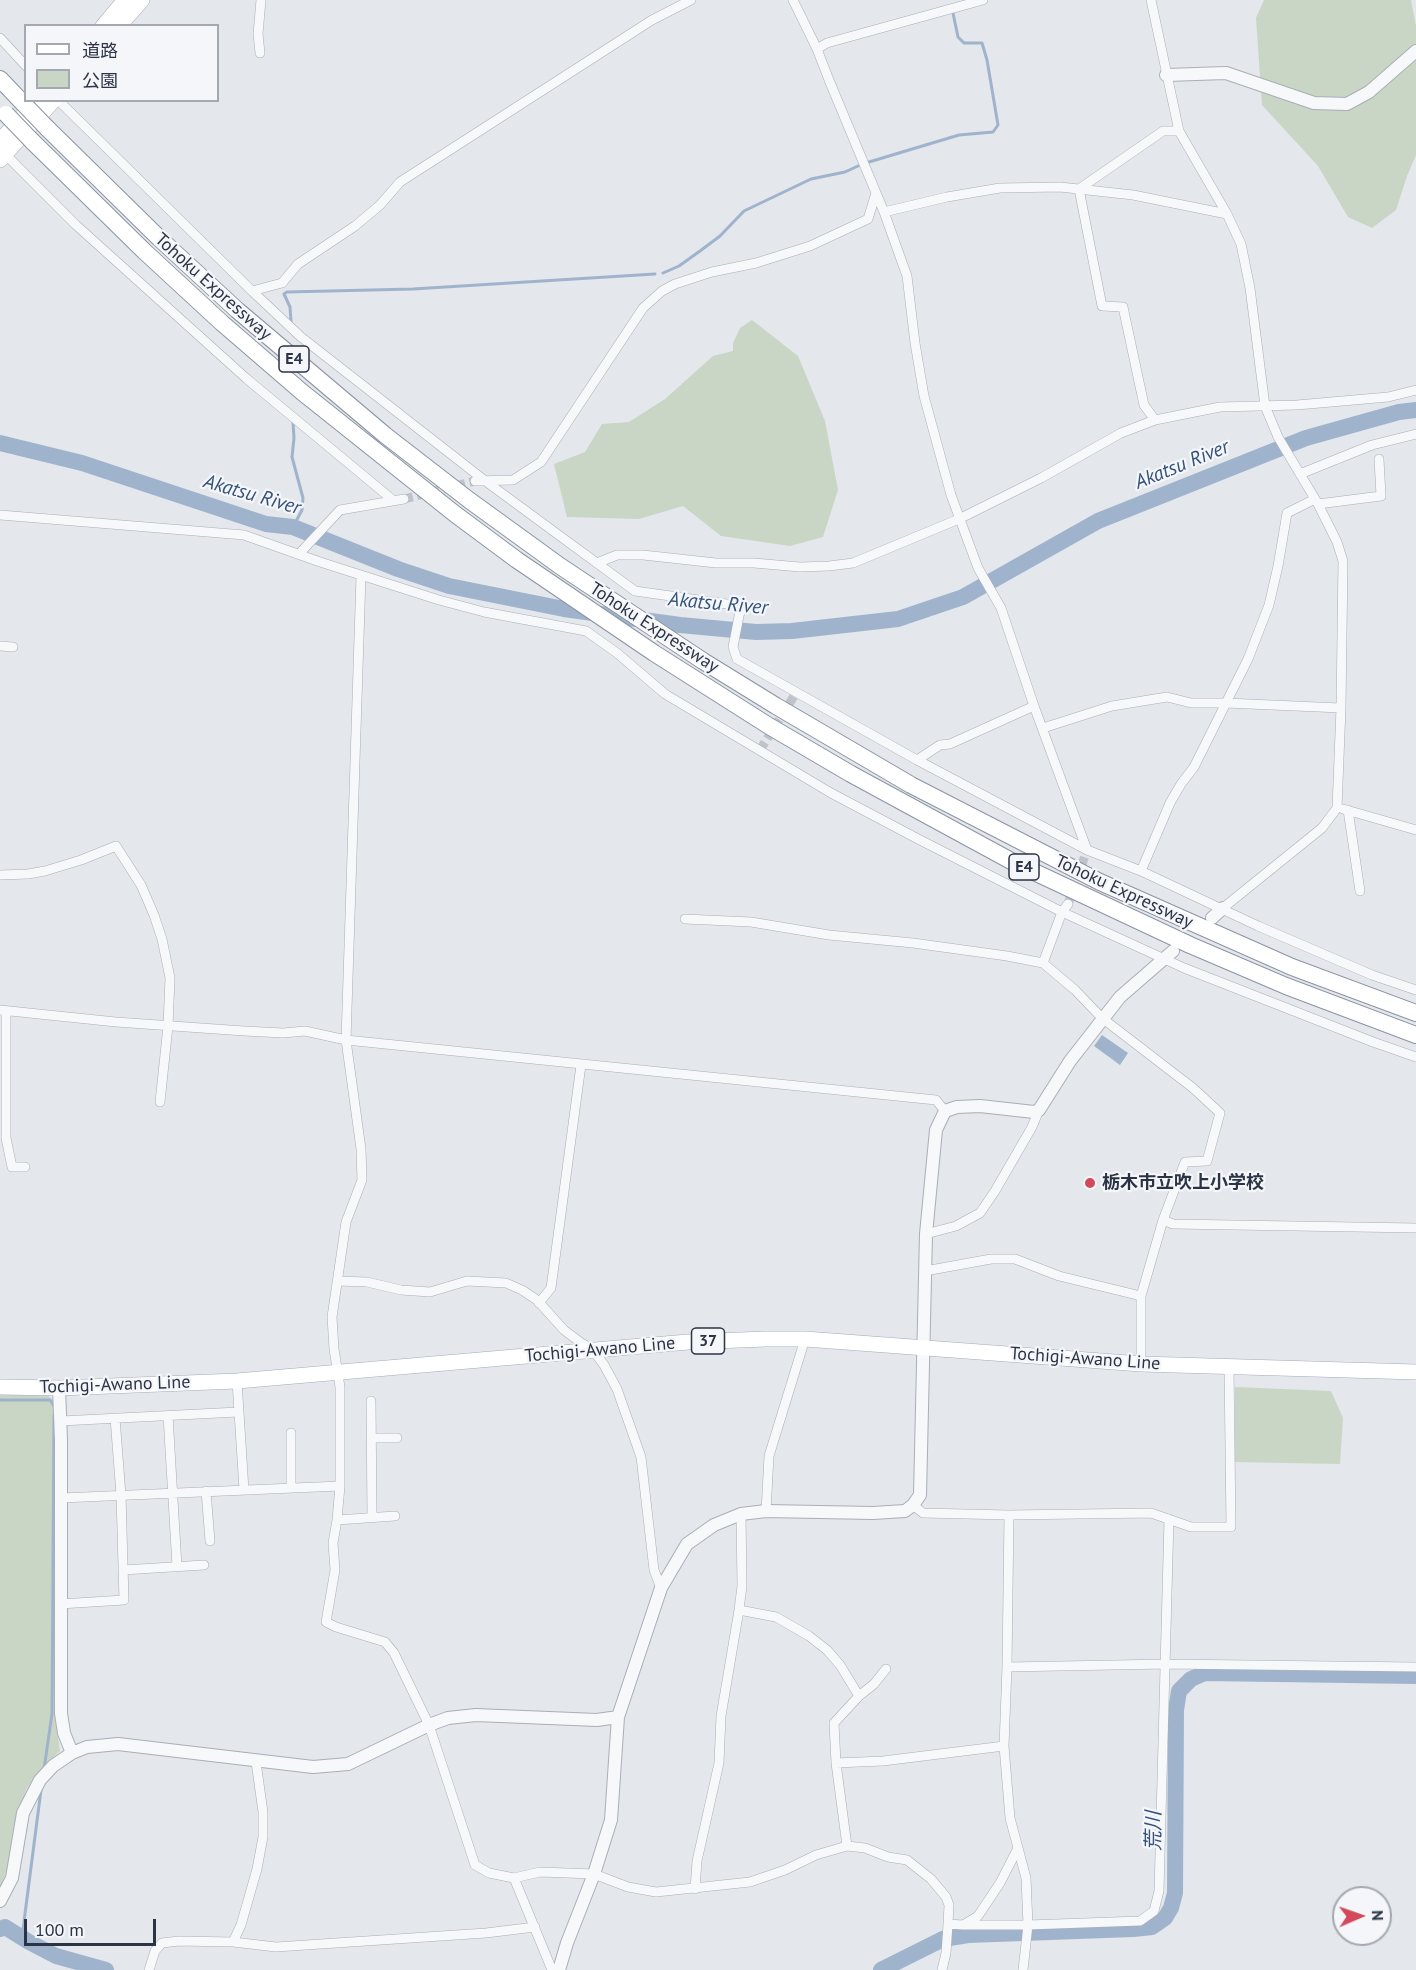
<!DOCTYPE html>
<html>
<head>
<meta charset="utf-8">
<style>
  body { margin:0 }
  #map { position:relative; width:1416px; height:1970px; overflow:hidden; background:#e4e7ec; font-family:"PT Sans","Noto Sans JP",sans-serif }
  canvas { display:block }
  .legend { position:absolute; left:24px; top:24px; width:195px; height:78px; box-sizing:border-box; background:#f4f6f9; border:2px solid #a4a8b1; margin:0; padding:8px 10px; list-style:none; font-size:18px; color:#2b3445 }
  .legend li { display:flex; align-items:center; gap:12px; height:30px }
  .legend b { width:30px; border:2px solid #a4a8b1 }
  .north { position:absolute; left:1332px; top:1886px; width:60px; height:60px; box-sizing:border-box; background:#f4f6f9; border:2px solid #a4a8b1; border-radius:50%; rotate:88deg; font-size:16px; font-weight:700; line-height:24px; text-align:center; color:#2b3445 }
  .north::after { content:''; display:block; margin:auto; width:21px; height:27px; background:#d1495b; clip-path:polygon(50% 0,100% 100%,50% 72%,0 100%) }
  .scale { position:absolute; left:24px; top:1919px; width:132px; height:27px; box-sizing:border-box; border:3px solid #2b3445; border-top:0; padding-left:8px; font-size:18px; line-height:21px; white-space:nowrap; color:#2b3445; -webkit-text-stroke:4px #f4f6f9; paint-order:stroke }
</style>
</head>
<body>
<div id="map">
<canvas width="1416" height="1970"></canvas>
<ul class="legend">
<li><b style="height:8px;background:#fff"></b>道路</li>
<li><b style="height:16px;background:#c9d6c5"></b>公園</li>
</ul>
<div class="north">N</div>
<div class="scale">100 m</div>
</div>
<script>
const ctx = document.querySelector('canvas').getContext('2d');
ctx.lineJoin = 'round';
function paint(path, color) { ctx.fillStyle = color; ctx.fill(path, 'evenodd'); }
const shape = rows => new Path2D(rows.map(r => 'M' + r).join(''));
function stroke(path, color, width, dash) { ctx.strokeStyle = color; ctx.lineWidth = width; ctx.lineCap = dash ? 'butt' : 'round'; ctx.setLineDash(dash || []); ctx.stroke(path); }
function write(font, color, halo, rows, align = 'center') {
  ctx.font = font + ' "PT Sans","Noto Sans JP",sans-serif'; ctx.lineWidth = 4.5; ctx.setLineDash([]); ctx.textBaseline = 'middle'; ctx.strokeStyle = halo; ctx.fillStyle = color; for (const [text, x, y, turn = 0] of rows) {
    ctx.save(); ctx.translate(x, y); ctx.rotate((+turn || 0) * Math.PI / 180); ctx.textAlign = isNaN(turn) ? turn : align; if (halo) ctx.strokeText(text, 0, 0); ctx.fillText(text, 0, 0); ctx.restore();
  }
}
const green = shape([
  [1264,0,1411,0,1416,26,1416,155,1407,176,1396,210,1372,228,1348,217,1318,166,1262,105,1256,18],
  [752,320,798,356,825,421,838,490,823,537,790,546,721,536,683,506,639,519,567,517,554,464,585,452,602,424,629,422,665,399,713,356,733,351,733,343,740,328],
  [1235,1387,1331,1391,1343,1418,1340,1464,1235,1462],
  [0,1393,45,1393,54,1401,57,1408,55,1716,60,1751,37,1774,26,1790,17,1822,10,1860,0,1890]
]);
const water = shape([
  [1102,1035,1128,1053,1120,1065,1094,1046]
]);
const stream = shape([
  [869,162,959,135,993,132,998,125,987,60,982,43,964,43,958,37,953,13],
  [663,273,679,266,700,251,720,236,744,211,811,179,845,172,858,166],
  [291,322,290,307,284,294,287,292,413,289,655,274],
  [293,422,294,438,292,457,303,498,302,510,293,527],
  [0,1400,50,1400,54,1406],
  [44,1769,52,1714,54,1416],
  [22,1937,41,1790]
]);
const river = shape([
  [0,443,82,463,266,524,293,527,398,569,449,586,564,609,680,625,756,632,792,631,898,619,963,597,1098,521,1306,438,1399,412,1416,410],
  [0,1929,5,1927,29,1942,56,1956,106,1970],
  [881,1970,943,1939,968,1935,1133,1929,1152,1927,1165,1918,1171,1908,1175,1893,1176,1710,1179,1691,1191,1679,1205,1673,1416,1676]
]);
const minorTunnel = shape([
  [404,499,475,481],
  [760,750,796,693],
  [1068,904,1087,850]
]);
const minor = shape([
  [793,0,817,49,829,80,884,212,907,276,915,343,924,396,951,495,978,568,1001,608,1034,706],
  [1151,0,1179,131,1227,214,1241,244,1250,288,1265,406,1278,437,1318,504,1337,542,1343,561,1341,708,1337,808,1322,828,1223,908],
  [0,38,26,66],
  [817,49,827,43,983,0],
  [260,53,258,34,261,0],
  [58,100,252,291,301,337,484,480,560,536,635,591,741,606,733,647,737,659,917,760,1087,850,1141,871,1258,926,1372,975,1416,990],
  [5,154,76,225,247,379,394,501],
  [1079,189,1102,306,1123,307,1144,405,1155,420],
  [1079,189,1163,131,1179,131],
  [884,212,947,197,1000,188,1060,187,1133,195,1227,214],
  [252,291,282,283,298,264,355,226,380,205,400,182,652,20,691,0],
  [1300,474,1372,445,1416,434],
  [475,481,513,480,541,462,643,308,662,291,675,284,712,272,756,263,810,246,868,219,876,193],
  [1318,504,1381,496,1379,459],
  [0,515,244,535,320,562,439,600,484,612,586,631,617,653,665,694,831,793,920,840,1062,912,1184,968,1373,1042,1416,1057],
  [299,554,340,510,404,499],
  [597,563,617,555,643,555,716,563,754,563,800,567,829,566,853,563,959,519,1041,478,1121,433,1155,420,1220,407,1297,405,1388,397,1416,390],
  [361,576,346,1040,361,1149,362,1180,346,1222,332,1317,334,1349,340,1387,340,1486,337,1520,395,1516],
  [0,646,13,647],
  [1043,728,1112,706,1167,697,1191,703,1226,703,1341,708],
  [917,760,940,745,950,744,1034,706,1087,850],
  [1343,809,1416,830],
  [1348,810,1360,891],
  [1141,871,1170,803,1181,784,1194,767,1248,659,1269,605,1278,566,1287,513,1315,499],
  [0,875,28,874,45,871,81,860,116,846,141,885,154,915,162,939,170,978,168,1026,160,1102],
  [685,919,751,922,829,935,913,943,1007,956,1043,963,1062,912,1068,904],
  [1043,963,1075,990,1102,1018,1193,1088,1220,1113,1207,1161,1185,1162,1163,1220,1141,1296,1141,1364],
  [0,1010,116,1022,244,1031,283,1033,305,1031,346,1040,936,1100,945,1111],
  [6,1011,6,1138,12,1167,25,1167],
  [1163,1220,1173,1224,1416,1228],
  [926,1234,956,1226,980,1213,995,1191,1032,1127,1039,1110],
  [925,1271,991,1259,1015,1259,1059,1276,1141,1296],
  [338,1281,367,1282,401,1290,430,1292,467,1281,506,1283,522,1290,537,1300,564,1330,580,1342,593,1350,604,1365,617,1389,641,1457,654,1570,661,1588],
  [539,1303,551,1288,581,1065],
  [237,1381,244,1490],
  [371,1401,372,1517],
  [168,1416,177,1566],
  [61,1421,238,1412],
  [291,1433,291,1488],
  [371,1438,397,1438],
  [206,1491,210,1541],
  [61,1498,340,1486],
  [913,1505,923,1513,1009,1515,1151,1513,1191,1527,1231,1527,1229,1367],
  [766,1511,769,1456,805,1339],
  [337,1520,333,1543,335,1570,326,1622,336,1627,385,1642,394,1653,429,1725,475,1865,489,1873,514,1878,540,1872,594,1874,628,1887,656,1892,750,1882,785,1870,816,1855,847,1846,865,1848,888,1857,907,1860,931,1879,946,1897,949,1905,948,1924,963,1925,978,1916,1000,1883,1018,1848],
  [123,1570,204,1565],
  [60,1604,124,1600,121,1495,115,1418],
  [739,1610,776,1617,809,1636,827,1650,840,1665,859,1696],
  [1007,1667,1167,1664,1416,1667],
  [1004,1746,1007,1667,1009,1515],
  [836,1763,883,1761,1004,1746,1010,1818,1026,1878,1028,1925,1023,1970],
  [847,1846,836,1763,834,1723,859,1696,874,1684,886,1669],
  [514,1878,552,1970],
  [695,1889,697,1861,719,1763,721,1716,739,1610,742,1586,741,1514],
  [964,1925,1028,1925,1140,1921,1154,1911,1159,1891,1169,1519],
  [233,1942,241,1925,257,1869,263,1837,263,1812,256,1762],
  [149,1970,155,1951,162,1943,179,1941,233,1942,276,1947,486,1933,535,1927],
  [942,1970,946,1953,948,1924]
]);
const tertiary = shape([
  [1166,75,1226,73,1314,103,1347,104,1369,92,1416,51],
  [1212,918,1223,908],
  [59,1388,61,1440,61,1713,64,1733,72,1753],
  [0,1901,12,1878,23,1813,40,1780,53,1766,72,1753,87,1747,118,1744,313,1767,348,1764,429,1725,448,1718,476,1715,597,1720,618,1717],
  [559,1970,567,1943,594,1874,611,1820,618,1717,661,1588,687,1544,714,1525,741,1514,766,1511,873,1513,905,1511,913,1505,920,1495,926,1234,936,1130,945,1111,957,1107,980,1106,1034,1112,1039,1110,1070,1061,1120,997,1173,951]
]);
const primary = shape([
  [103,26,125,0],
  [119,26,142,0],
  [0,141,37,100],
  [0,160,54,100],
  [0,1387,59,1388,237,1381,688,1342,766,1339,805,1339,1141,1364,1416,1372]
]);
const motorway = shape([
  [0,79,21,101],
  [47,128,159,238,237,310,385,435,469,500,560,566,703,661,776,706,911,785,1100,882,1292,967,1416,1013],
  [32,141,144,251,222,323,302,392,455,514,517,560,654,653,769,726,851,774,1013,862,1190,945,1286,986,1416,1035]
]);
const motorwayBridge = shape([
  [21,101,47,128],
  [6,114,32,141]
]);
const markers = [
  [1090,1183,6,"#d1495b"]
];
const shields = [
  [294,359,30],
  [1024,867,30],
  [708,1341,33]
];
const shieldNames = [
  ["E4",294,359],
  ["E4",1024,867],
  ["37",708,1341]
];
const streetNames = [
  ["Tohoku Expressway",213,287,42],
  ["Tohoku Expressway",654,628,33],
  ["Tohoku Expressway",1124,892,25],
  ["Tochigi-Awano Line",600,1350,-5],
  ["Tochigi-Awano Line",1085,1359,4],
  ["Tochigi-Awano Line",115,1385,-2]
];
const poiNames = [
  ["栃木市立吹上小学校",1102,1183]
];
const waterNames = [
  ["Akatsu River",1182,465,-22],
  ["Akatsu River",252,495,16],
  ["Akatsu River",718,604,5],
  ["荒川",1154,1831,-90]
];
paint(green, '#c9d6c5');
paint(water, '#9fb4cc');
stroke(stream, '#9fb4cc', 3);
stroke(river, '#9fb4cc', 16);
stroke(minorTunnel, '#bfc3cb', 9, [9, 4.5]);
stroke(minor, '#a9aeb7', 10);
stroke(tertiary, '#a9aeb7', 14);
stroke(primary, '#a3abb8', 16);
stroke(motorway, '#8b94a3', 18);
stroke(minor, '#f7f8fa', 9);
stroke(tertiary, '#f7f8fa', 12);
stroke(primary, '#fff', 15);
stroke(motorway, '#fff', 16);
stroke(motorwayBridge, '#8b94a3', 18, []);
stroke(motorwayBridge, '#fff', 16);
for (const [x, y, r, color] of markers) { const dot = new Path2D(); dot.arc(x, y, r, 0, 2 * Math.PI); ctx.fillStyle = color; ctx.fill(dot); stroke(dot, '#f4f6f9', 2); }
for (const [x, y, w] of shields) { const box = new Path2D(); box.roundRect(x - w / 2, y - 13, w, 26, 4.5); ctx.fillStyle = '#f4f6f9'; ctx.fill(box); stroke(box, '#2b3445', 1.5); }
write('bold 16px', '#2b3445', null, shieldNames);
write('18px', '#2b3445', '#f4f6f9', streetNames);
write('bold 18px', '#2b3445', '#f4f6f9', poiNames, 'left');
write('italic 20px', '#34527a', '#f4f6f9', waterNames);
</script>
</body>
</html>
